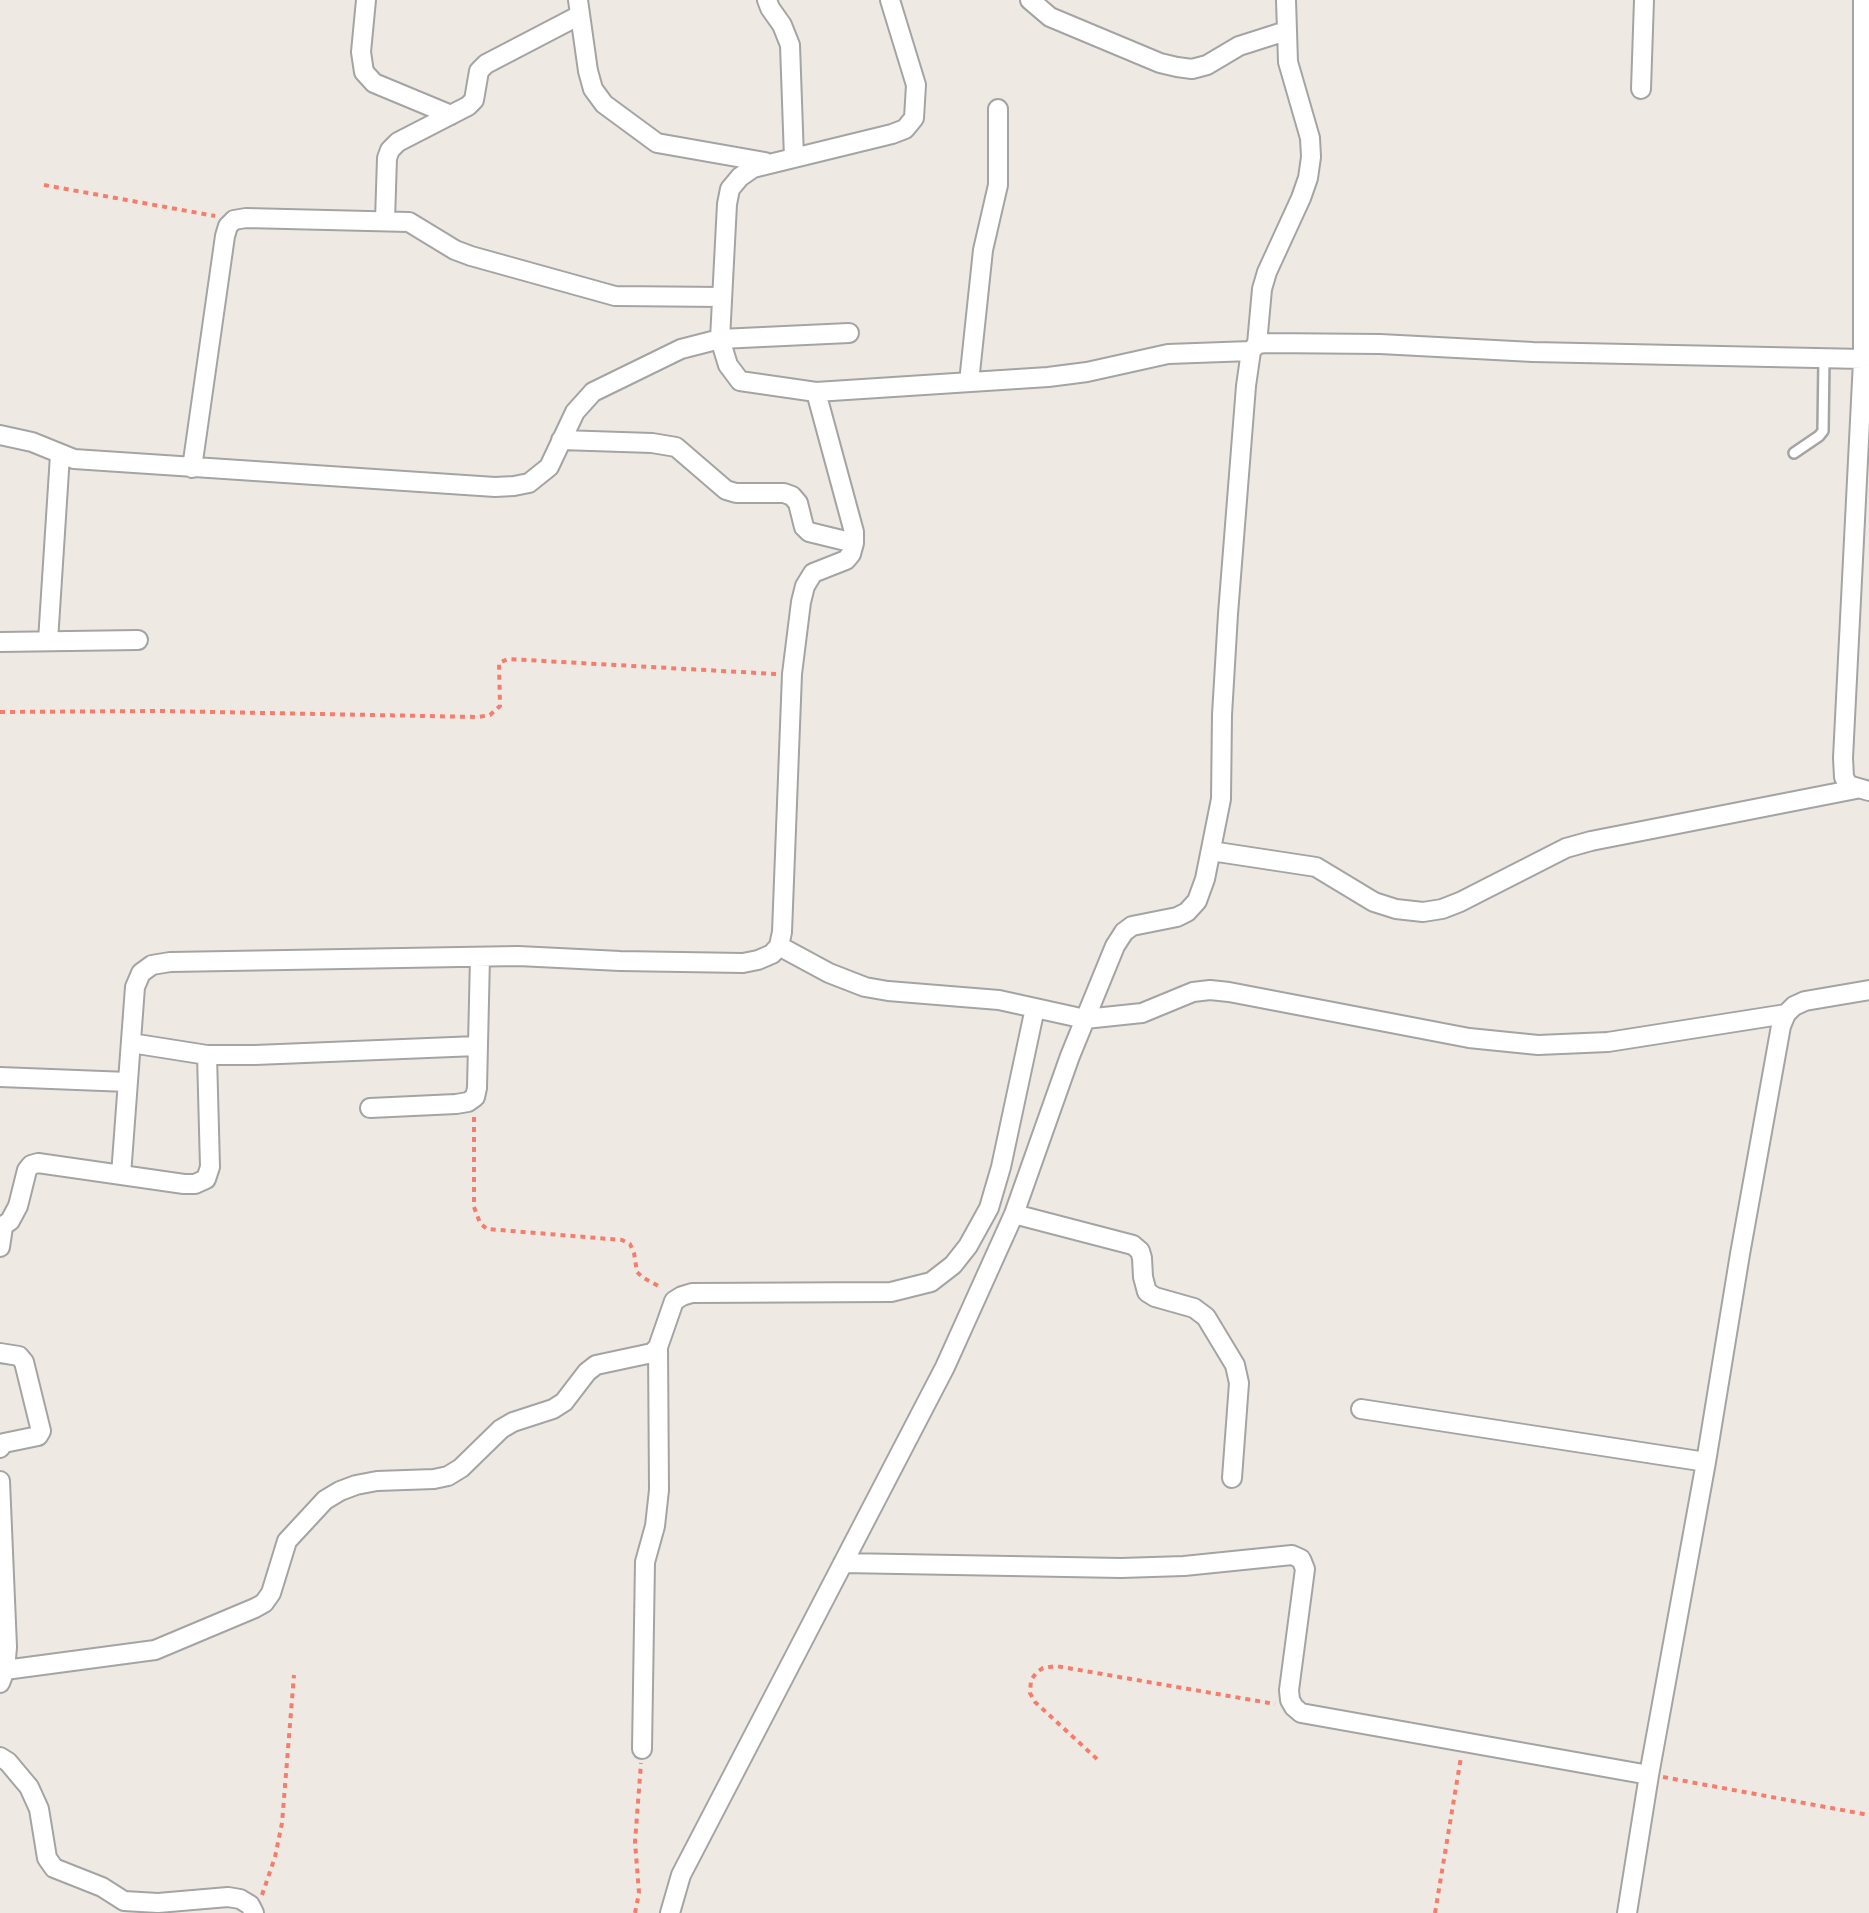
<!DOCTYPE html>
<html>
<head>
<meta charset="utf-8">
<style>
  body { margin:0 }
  canvas { display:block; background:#eeeae3 }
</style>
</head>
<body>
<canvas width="1869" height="1913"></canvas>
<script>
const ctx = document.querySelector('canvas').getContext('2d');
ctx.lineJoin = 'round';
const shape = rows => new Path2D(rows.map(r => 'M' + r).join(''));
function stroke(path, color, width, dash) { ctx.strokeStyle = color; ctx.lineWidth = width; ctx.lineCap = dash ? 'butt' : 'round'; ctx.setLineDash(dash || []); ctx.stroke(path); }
const path = shape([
  [44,185,215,216],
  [0,712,160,711,478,717,490,715,500,706,499,663,508,659,776,674],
  [474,1117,474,1207,480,1223,487,1229,622,1240,630,1244,634,1253,637,1272,642,1277,662,1288],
  [1097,1759,1035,1702,1030,1693,1031,1680,1037,1672,1043,1668,1056,1666,1275,1704],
  [1663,1777,1869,1815],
  [262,1895,275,1857,282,1823,294,1675],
  [635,1913,639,1893,635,1842,641,1763],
  [1435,1913,1461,1757]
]);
const lane = shape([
  [1794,453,1819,436,1823,431,1824,358]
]);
const street = shape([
  [366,0,361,52,364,72,374,83,451,115],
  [578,0,588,71,593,89,604,104,657,143,765,162],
  [767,0,770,8,782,25,790,45,794,158],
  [1030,0,1050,17,1160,63,1177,67,1192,69,1207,65,1239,46,1286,31],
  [1863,0,1863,361,1843,758,1844,777,1848,785,1869,791],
  [1641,89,1644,0],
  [385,220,387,158,390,150,398,142,468,106,474,100,479,71,486,64,580,15],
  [1257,344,1262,289,1267,272,1301,198,1308,178,1311,157,1310,138,1288,62,1286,0],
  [969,382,983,250,998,185,998,109],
  [816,392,740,381,728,365,720,339,727,204,730,189,740,177,753,168,892,134,905,129,914,118,916,85,890,0],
  [0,435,32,442,74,459,495,487,514,486,529,483,549,467,575,412,593,392,681,349,720,339,849,333],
  [561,440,652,443,676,447,726,490,736,493,784,493,792,496,798,503,804,527,809,532,854,543],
  [192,468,225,236,228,226,234,220,246,218,409,222,455,250,471,256,615,296,722,297],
  [48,641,60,455],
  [0,642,138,640],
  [1211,851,1316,867,1374,902,1396,909,1423,912,1442,909,1460,902,1566,848,1591,841,1856,789],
  [779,946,829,973,865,987,888,991,999,1000,1085,1019,1142,1013,1193,992,1210,990,1229,992,1469,1038,1538,1045,1608,1042,1786,1014],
  [131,1043,207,1055,255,1055,477,1046],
  [0,1077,128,1082],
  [370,1108,456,1104,468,1102,475,1097,477,1088,480,957],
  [121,1175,135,987,141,973,152,965,170,962,518,956,620,961,743,963,758,960,772,954,779,946,782,932,792,674,801,602,805,586,813,573,846,560,851,554,854,543,854,532,816,392,1048,377,1087,372,1168,354,1251,351],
  [1014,1214,1133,1245,1140,1251,1142,1258,1143,1277,1147,1292,1155,1297,1194,1308,1206,1317,1235,1365,1239,1383,1232,1478],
  [0,1228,10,1221,18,1206,27,1170,31,1165,38,1163,184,1184,195,1184,206,1179,210,1167,207,1055],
  [0,1247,3,1227],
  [0,1353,19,1356,24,1362,41,1431,38,1436,4,1443,0,1448],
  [1361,1409,1706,1462],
  [0,1481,7,1647,5,1670,0,1683],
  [843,1563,1121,1568,1184,1566,1292,1555,1301,1559,1305,1569,1289,1690,1290,1700,1294,1707,1301,1713,1649,1775],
  [5,1670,155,1650,255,1608,264,1603,271,1593,287,1541,325,1500,340,1491,356,1485,377,1481,434,1479,448,1476,461,1468,501,1429,513,1422,553,1409,564,1402,587,1372,596,1365,652,1353,658,1347,674,1301,682,1296,692,1293,891,1292,931,1282,953,1265,968,1246,989,1208,1001,1167,1035,1008],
  [642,1749,645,1562,655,1526,659,1490,658,1347],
  [0,1757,8,1762,29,1787,39,1809,47,1858,54,1868,102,1887,124,1901,158,1903,228,1897,240,1899,250,1905,254,1913],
  [670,1913,681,1875,945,1367,1014,1214,1070,1056,1115,946,1124,932,1132,926,1177,917,1187,912,1197,901,1205,879,1221,799,1222,715,1228,614,1246,386,1251,351,1257,344,1266,343,1380,344,1533,352,1863,359],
  [1627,1913,1649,1775,1706,1462,1740,1254,1781,1026,1786,1014,1794,1006,1805,1001,1869,990]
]);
stroke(lane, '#a4a4a4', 14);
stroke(street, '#a4a4a4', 22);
stroke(path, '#f67d6c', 4, [5, 5]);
stroke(lane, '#fff', 9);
stroke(street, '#fff', 18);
</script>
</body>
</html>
